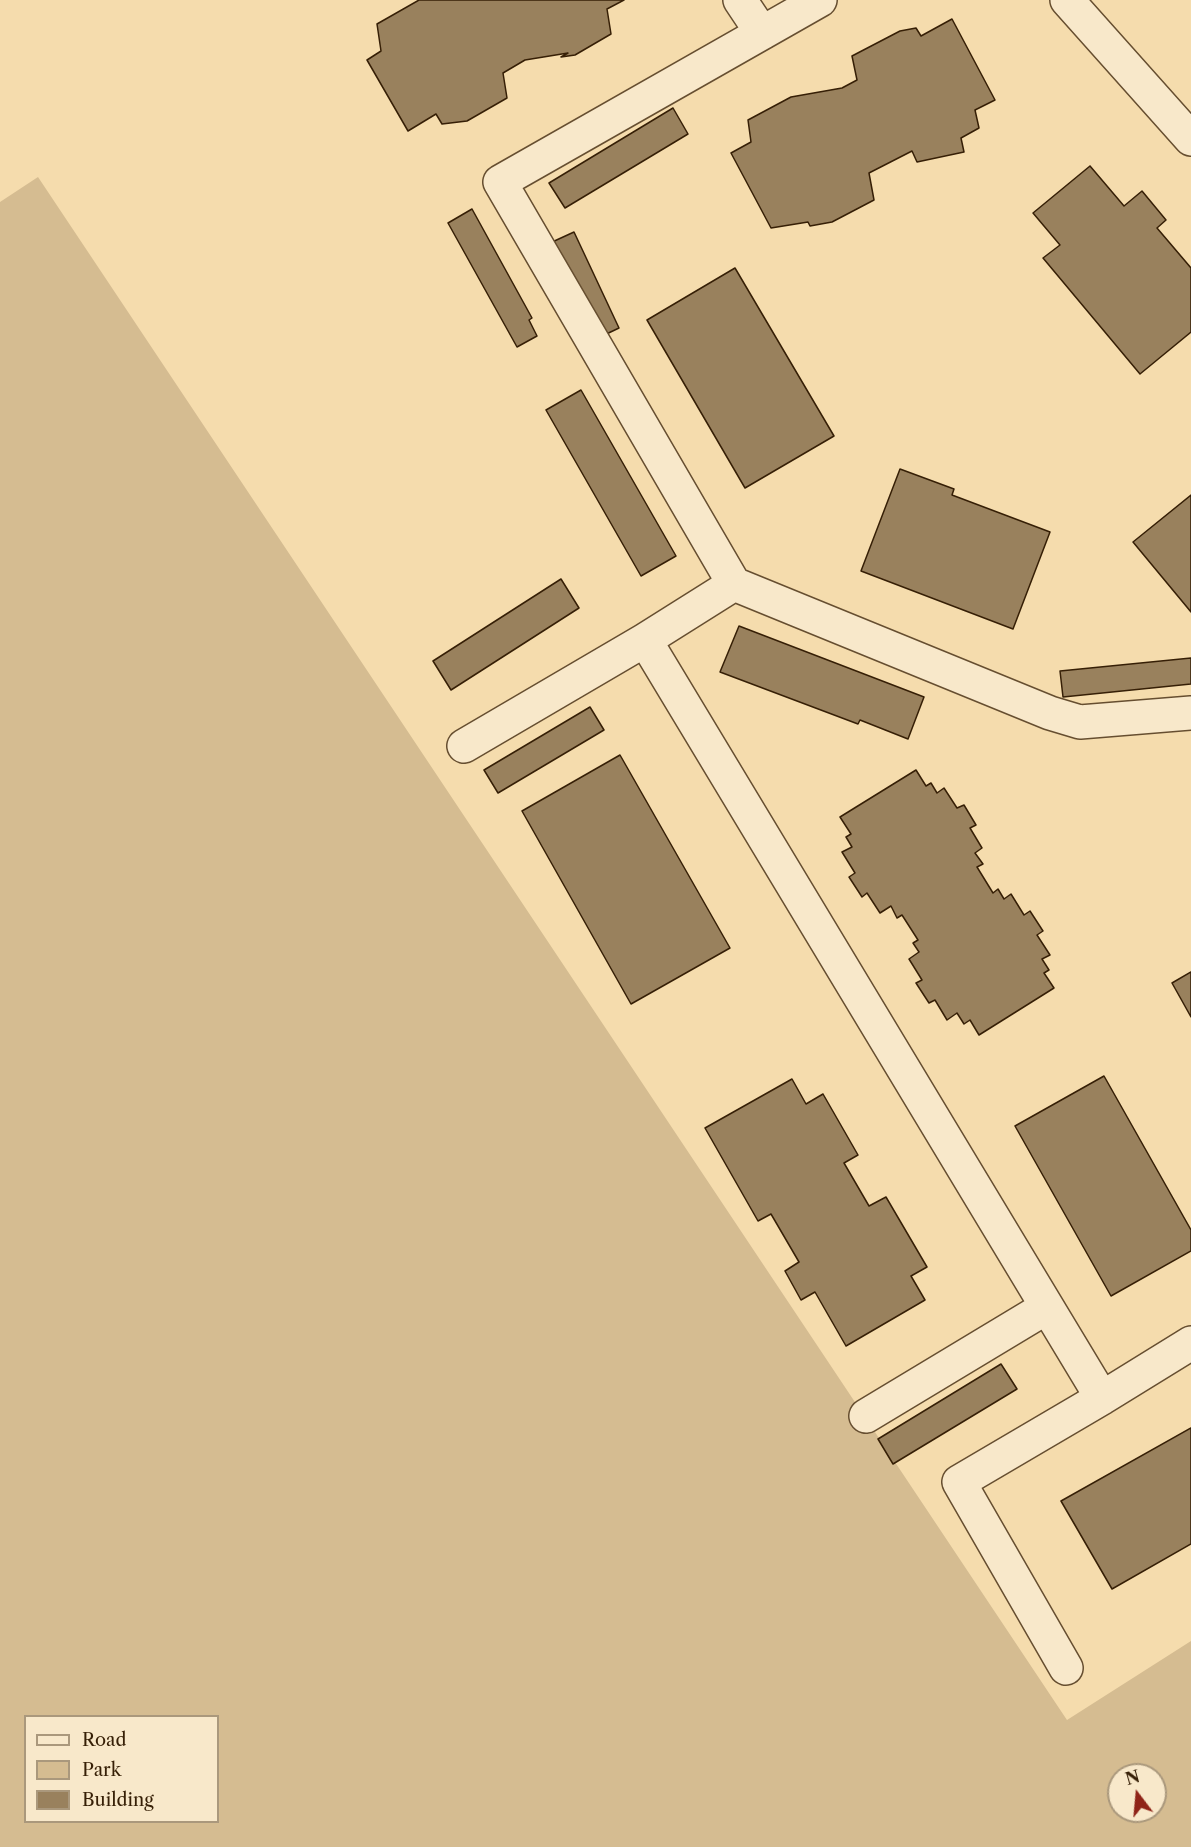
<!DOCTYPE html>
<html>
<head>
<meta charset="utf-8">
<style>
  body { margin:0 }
  #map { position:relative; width:1191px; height:1847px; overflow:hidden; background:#f5dcad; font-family:"Libre Caslon Text",serif }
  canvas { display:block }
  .legend { position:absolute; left:24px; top:1715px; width:195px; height:108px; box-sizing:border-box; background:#f8e8ca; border:2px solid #aa987c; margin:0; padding:8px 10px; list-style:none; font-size:18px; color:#361f06 }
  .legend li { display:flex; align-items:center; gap:12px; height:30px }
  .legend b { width:30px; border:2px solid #aa987c }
  .north { position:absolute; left:1107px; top:1763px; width:60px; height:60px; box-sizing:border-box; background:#f8e8ca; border:2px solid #aa987c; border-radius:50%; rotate:344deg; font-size:16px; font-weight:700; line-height:24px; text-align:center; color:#361f06 }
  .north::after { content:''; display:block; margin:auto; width:21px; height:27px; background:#8f2418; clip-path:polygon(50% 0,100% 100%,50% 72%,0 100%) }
</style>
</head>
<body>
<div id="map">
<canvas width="1191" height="1847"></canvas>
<ul class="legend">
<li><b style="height:8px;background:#f8e8ca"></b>Road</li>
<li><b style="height:16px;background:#d5bc91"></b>Park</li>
<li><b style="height:16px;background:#99815d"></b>Building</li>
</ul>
<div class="north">N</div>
</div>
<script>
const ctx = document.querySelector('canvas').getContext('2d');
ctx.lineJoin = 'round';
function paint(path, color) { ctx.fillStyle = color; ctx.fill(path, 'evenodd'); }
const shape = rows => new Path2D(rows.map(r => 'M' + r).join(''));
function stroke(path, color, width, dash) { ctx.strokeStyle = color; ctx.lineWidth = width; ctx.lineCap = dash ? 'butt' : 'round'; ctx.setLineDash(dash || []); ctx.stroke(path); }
const green = shape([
  [38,177,1067,1720,1191,1641,1191,1847,0,1847,0,202],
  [26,1716,218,1716,218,1822,26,1822],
  [1119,1775,1155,1775,1155,1811,1119,1811]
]);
const building = shape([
  [419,0,624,0,607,9,611,34,575,55,561,57,568,53,525,60,503,73,507,98,467,121,442,124,436,114,408,131,367,60,381,51,377,24,419,0],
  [952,19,995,100,975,110,979,128,961,138,964,152,917,162,912,151,869,173,874,200,832,222,810,226,808,222,771,228,731,153,751,142,748,120,791,97,842,88,857,80,852,56,900,31,916,28,921,36,952,19],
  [673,108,688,134,565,208,549,183,673,108],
  [1090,166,1124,206,1142,191,1166,220,1157,228,1191,268,1191,332,1140,374,1043,258,1060,245,1033,213,1090,166],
  [472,209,532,318,529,320,537,336,517,347,448,223,472,209],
  [574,232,619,328,596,339,550,243,574,232],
  [735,268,834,436,745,488,647,320,735,268],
  [581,390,676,556,641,576,546,410,581,390],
  [900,469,954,489,952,495,1050,532,1013,629,861,571,900,469],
  [1191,495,1191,612,1133,542,1191,495],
  [561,579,579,608,451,690,433,661,561,579],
  [739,626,924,697,908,739,860,720,858,724,720,672,739,626],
  [1191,658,1191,684,1063,697,1060,671,1191,658],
  [590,707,604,730,498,793,484,770,590,707],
  [620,755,730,948,631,1004,522,811,620,755],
  [916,770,926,786,931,783,937,793,944,788,957,808,964,805,976,825,970,828,982,848,975,853,983,864,977,867,993,893,998,889,1004,899,1011,894,1024,915,1030,911,1043,931,1037,935,1050,955,1042,959,1049,970,1044,973,1054,988,979,1035,970,1020,964,1024,957,1013,947,1020,935,1000,929,1003,916,983,922,980,909,959,919,952,913,943,918,940,902,915,897,918,891,906,880,913,867,893,862,897,849,877,855,873,842,852,852,847,846,837,851,834,840,817,916,770],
  [1191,972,1191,1017,1172,983,1191,972],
  [1104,1076,1191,1230,1191,1251,1111,1296,1015,1126,1104,1076],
  [792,1079,806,1104,823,1094,858,1155,844,1163,869,1206,886,1197,927,1267,911,1276,925,1300,846,1346,815,1292,801,1300,785,1271,799,1262,771,1214,758,1221,705,1128,792,1079],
  [1001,1364,1017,1389,893,1464,878,1439,1001,1364],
  [1191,1428,1191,1544,1112,1589,1061,1501,1191,1428]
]);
const minor = shape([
  [740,0,762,33],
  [1067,0,1191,139],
  [734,584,500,182,820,0],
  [1191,713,1080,722,1050,713,734,584,645,640,1102,1398,1191,1343],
  [464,746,645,640],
  [866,1416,1047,1307],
  [1066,1668,959,1482,1102,1398]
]);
paint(green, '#d5bc91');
paint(building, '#99815d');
stroke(building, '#361f06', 1.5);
stroke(minor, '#664e30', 36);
stroke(minor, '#f8e8ca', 33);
</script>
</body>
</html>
